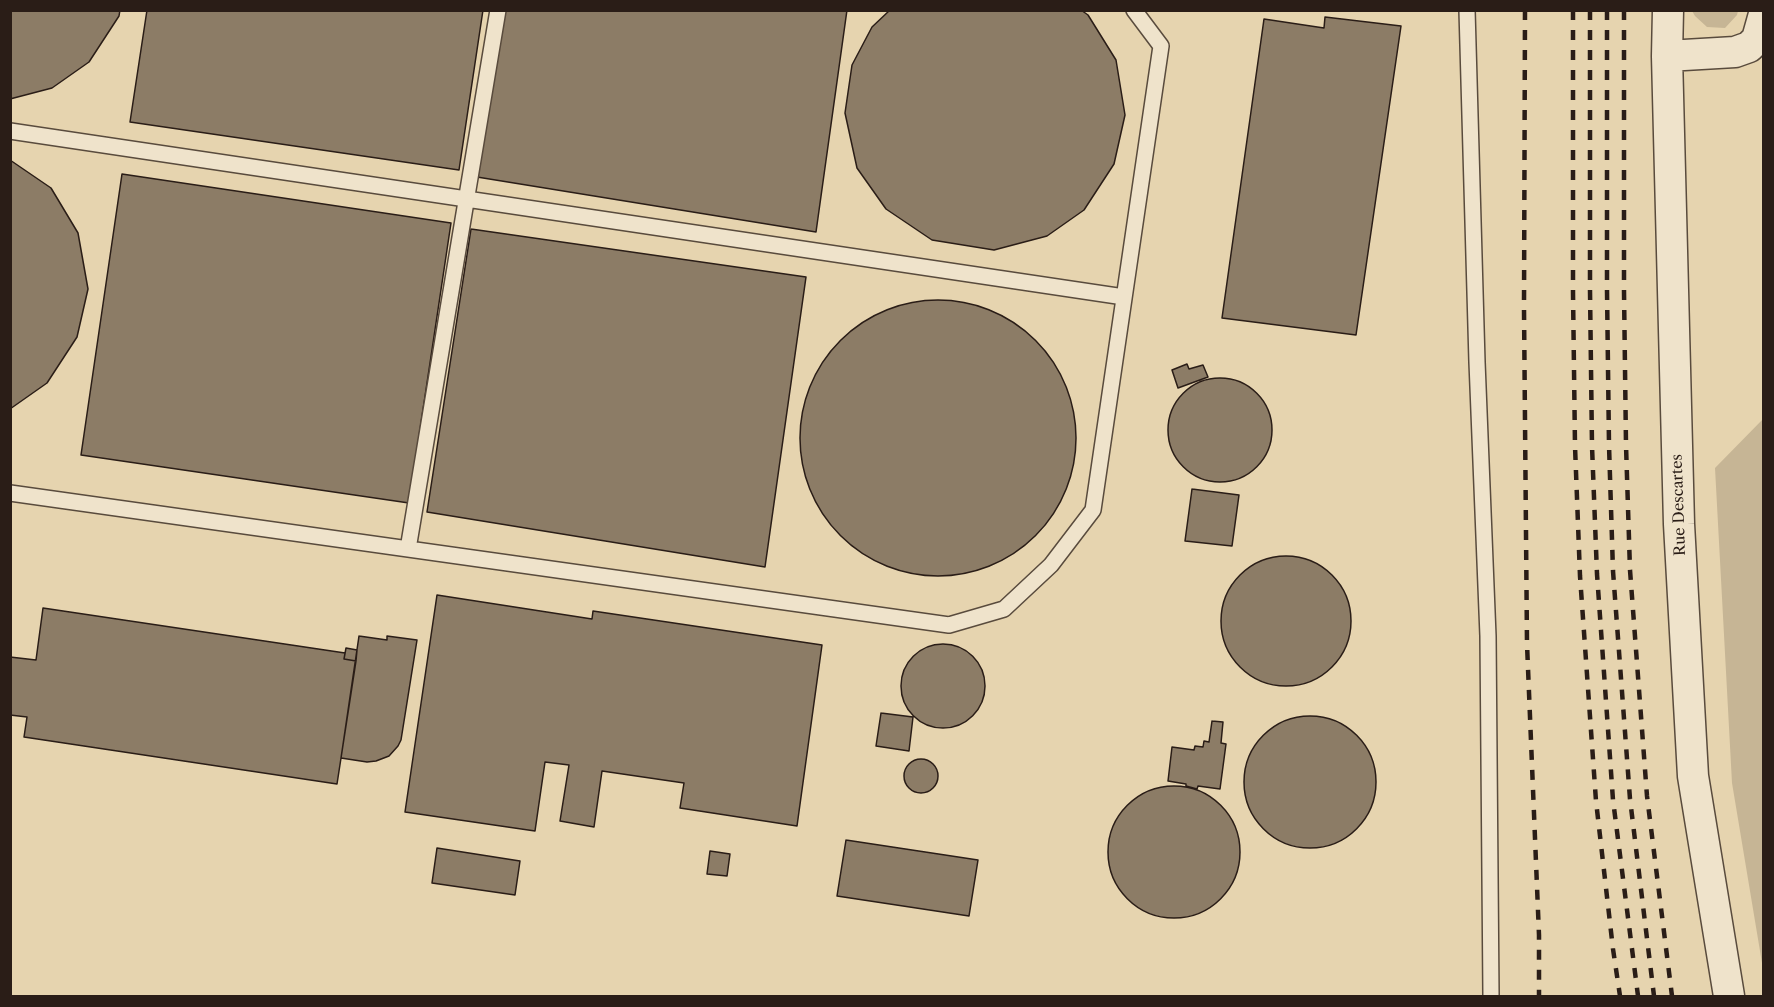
<!DOCTYPE html>
<html>
<head>
<meta charset="utf-8">
<style>
  body { margin:0 }
  #map { position:relative; width:1774px; height:1007px; overflow:hidden; background:#e6d4af; font-family:"Libre Caslon Text",serif }
  canvas { display:block }
  .frame { position:absolute; inset:0; border:12px solid #2a1d17; pointer-events:none }
</style>
</head>
<body>
<div id="map">
<canvas width="1774" height="1007"></canvas>
<div class="frame"></div>
</div>
<script>
const ctx = document.querySelector('canvas').getContext('2d');
ctx.lineJoin = 'round';
function paint(path, color) { ctx.fillStyle = color; ctx.fill(path, 'evenodd'); }
const shape = rows => new Path2D(rows.map(r => 'M' + r).join(''));
function stroke(path, color, width, dash) { ctx.strokeStyle = color; ctx.lineWidth = width; ctx.lineCap = dash ? 'butt' : 'round'; ctx.setLineDash(dash || []); ctx.stroke(path); }
function write(font, color, halo, rows, align = 'center') {
  ctx.font = font + ' "Libre Caslon Text",serif'; ctx.lineWidth = 6; ctx.setLineDash([]); ctx.textBaseline = 'middle'; ctx.strokeStyle = halo; ctx.fillStyle = color; for (const [text, x, y, turn = 0] of rows) {
    ctx.save(); ctx.translate(x, y); ctx.rotate((+turn || 0) * Math.PI / 180); ctx.textAlign = isNaN(turn) ? turn : align; if (halo) ctx.strokeText(text, 0, 0); ctx.fillText(text, 0, 0); ctx.restore();
  }
}
const green = shape([
  [1692,11,1738,11,1737,15,1725,28,1707,27,1695,16],
  [1763,419,1763,969,1732,783,1715,468]
]);
const building = shape([
  [10,10,120,10,119,16,89,62,52,88,10,99,10,10],
  [147,10,483,10,459,170,130,122,147,10],
  [503,10,847,10,816,232,477,177,503,10],
  [890,10,1081,10,1088,15,1116,60,1125,115,1114,164,1084,210,1047,236,994,250,932,240,886,209,857,168,845,113,852,65,872,27,890,10],
  [1325,17,1401,26,1356,335,1222,318,1264,19,1324,28,1325,17],
  [10,160,51,188,78,233,88,289,77,337,47,383,10,409,10,160],
  [122,174,451,223,409,503,81,455,122,174],
  [471,229,806,277,765,567,427,512,471,229],
  '800 438a138 138 0 1 1 276 0a138 138 0 1 1-276 0Z',
  [1187,364,1189,369,1203,365,1208,377,1178,388,1172,370,1187,364],
  '1168 430a52 52 0 1 1 104 0a52 52 0 1 1-104 0Z',
  [1192,489,1239,495,1232,546,1185,541,1192,489],
  '1221 621a65 65 0 1 1 130 0a65 65 0 1 1-130 0Z',
  [437,595,592,619,593,611,822,645,797,826,680,808,684,783,602,771,594,827,560,821,569,765,545,762,535,831,405,812,437,595],
  [43,608,345,653,344,659,356,661,337,784,24,737,27,717,10,715,10,657,36,660,43,608],
  [359,636,387,640,387,636,417,640,401,740,398,746,389,756,376,761,367,762,341,758,359,636],
  '901 686a42 42 0 1 1 84 0a42 42 0 1 1-84 0Z',
  [346,648,357,650,356,661,344,659,346,648],
  [881,713,913,717,909,751,876,746,881,713],
  '1244 782a66 66 0 1 1 132 0a66 66 0 1 1-132 0Z',
  [1212,721,1223,722,1221,743,1226,744,1220,789,1198,786,1197,789,1186,786,1186,784,1168,781,1172,747,1194,750,1195,746,1203,747,1204,741,1209,742,1212,721],
  '904 776a17 17 0 1 1 34 0a17 17 0 1 1-34 0Z',
  '1108 852a66 66 0 1 1 132 0a66 66 0 1 1-132 0Z',
  [846,840,978,860,969,916,837,896,846,840],
  [437,848,520,861,515,895,432,883,437,848],
  [710,851,730,854,727,876,707,874,710,851]
]);
const service = shape([
  [1467,10,1477,362,1488,636,1491,996],
  [10,131,1124,297],
  [10,493,949,625,1004,609,1051,565,1093,510,1161,46,1134,10],
  [408,549,498,10]
]);
const minor = shape([
  [1668,10,1667,56,1679,524,1693,776,1729,996],
  [1667,56,1735,52,1749,47,1757,39,1764,14]
]);
const rail = shape([
  [1525,10,1524,308,1527,644,1539,935,1539,996],
  [1573,10,1573,292,1575,446,1580,576,1596,801,1613,949,1620,996],
  [1590,10,1590,290,1592,446,1597,574,1613,800,1638,996],
  [1607,10,1607,290,1609,445,1613,571,1630,799,1654,996],
  [1624,10,1624,291,1626,445,1630,570,1647,796,1672,996]
]);
const streetNames = [
  ["Rue Descartes",1679,505,-92]
];
paint(green, '#c6b595');
paint(building, '#8c7c66');
stroke(building, '#2a1d17', 1.5);
stroke(service, '#594b3d', 18);
stroke(minor, '#594b3d', 33);
stroke(service, '#efe3cb', 15);
stroke(minor, '#efe3cb', 30);
stroke(rail, '#2a1d17', 4.5, [10, 10]);
write('15px', '#2a1d17', '#efe3cb', streetNames);
</script>
</body>
</html>
